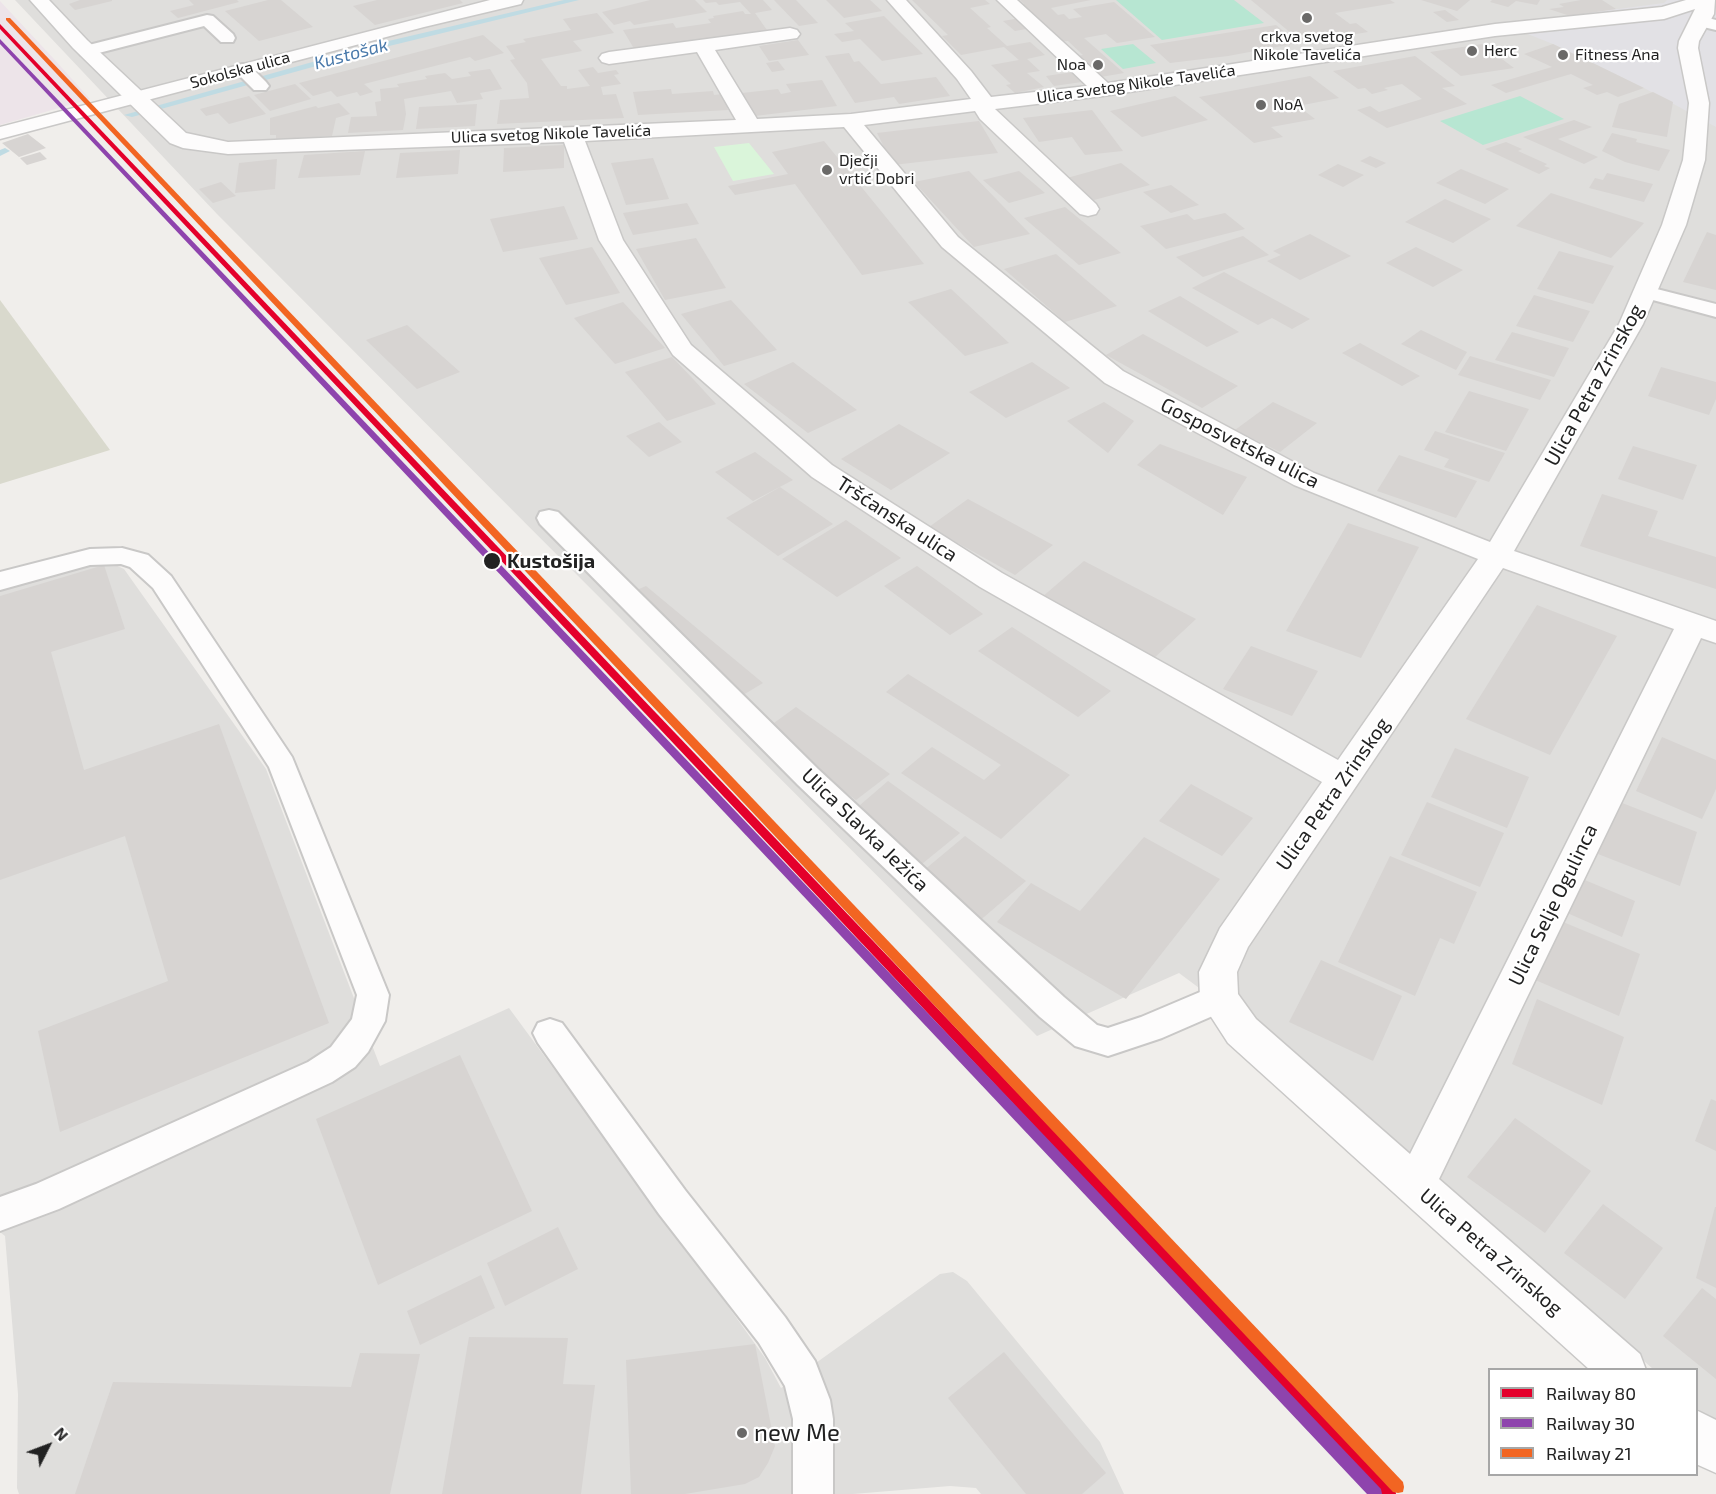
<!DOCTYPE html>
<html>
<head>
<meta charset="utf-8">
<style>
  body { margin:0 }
  #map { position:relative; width:1716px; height:1494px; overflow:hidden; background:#f0eeeb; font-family:"Exo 2",sans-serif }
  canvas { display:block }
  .legend { position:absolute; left:1488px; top:1368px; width:210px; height:108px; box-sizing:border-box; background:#fff; border:2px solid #a7a7a7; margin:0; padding:8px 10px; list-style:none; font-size:18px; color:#222 }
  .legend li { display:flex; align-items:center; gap:12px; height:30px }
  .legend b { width:30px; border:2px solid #a7a7a7 }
  .north { position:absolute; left:18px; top:1416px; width:60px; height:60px; -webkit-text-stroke:4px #fff; paint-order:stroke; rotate:48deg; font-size:16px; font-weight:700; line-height:24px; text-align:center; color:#222 }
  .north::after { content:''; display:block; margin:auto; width:21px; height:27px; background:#222; clip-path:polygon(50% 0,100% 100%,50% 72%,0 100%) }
</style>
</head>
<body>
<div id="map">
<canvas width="1716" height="1494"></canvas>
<ul class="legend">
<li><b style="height:8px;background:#e4002b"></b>Railway 80</li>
<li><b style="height:8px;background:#8e44ad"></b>Railway 30</li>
<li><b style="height:8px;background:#f26522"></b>Railway 21</li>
</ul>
<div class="north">N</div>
</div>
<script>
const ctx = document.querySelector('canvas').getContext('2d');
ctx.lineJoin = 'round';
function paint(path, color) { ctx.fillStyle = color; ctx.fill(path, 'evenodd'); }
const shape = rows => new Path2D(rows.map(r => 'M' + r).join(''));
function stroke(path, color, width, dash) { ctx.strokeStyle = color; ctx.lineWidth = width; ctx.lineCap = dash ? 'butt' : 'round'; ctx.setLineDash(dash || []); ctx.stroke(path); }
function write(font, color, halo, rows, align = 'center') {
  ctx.font = font + ' "Exo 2",sans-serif'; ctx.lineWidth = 4.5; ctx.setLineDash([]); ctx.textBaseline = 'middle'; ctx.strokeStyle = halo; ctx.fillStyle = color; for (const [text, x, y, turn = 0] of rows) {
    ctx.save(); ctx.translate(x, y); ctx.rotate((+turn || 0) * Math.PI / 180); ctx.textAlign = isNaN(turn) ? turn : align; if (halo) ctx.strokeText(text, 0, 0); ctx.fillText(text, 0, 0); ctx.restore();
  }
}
const residential = shape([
  [15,0,1716,0,1716,1425,1697,1408,1696,1370,1653,1369,1344,1096,1179,973,1037,1036,217,214],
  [93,563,113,564,124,569,266,769,380,1066,509,1008,713,1285,765,1358,781,1388,940,1274,953,1272,967,1281,1100,1442,1124,1494,981,1494,976,1488,950,1486,853,1494,19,1494,17,1488,18,1394,5,1236,0,1232,0,591]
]);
const industrial = shape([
  [0,1,54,59,90,99,0,125]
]);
const construction = shape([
  [0,300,110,450,0,484]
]);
const park = shape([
  [749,143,774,174,733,181,714,147]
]);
const pitch = shape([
  [1116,0,1234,0,1264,23,1162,40],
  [1133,44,1156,63,1123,69,1101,49],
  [1520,96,1564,119,1483,145,1440,121]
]);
const plaza = shape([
  [1667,0,1716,0,1716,127,1644,88,1553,44,1502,24,1664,3]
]);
const stream = shape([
  [564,0,579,0,385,47,132,117,124,115,380,43,564,0],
  [5,148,10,151,0,156,0,150,5,148]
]);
const building = shape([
  [80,0,112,0,112,1,75,10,69,4],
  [189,0,237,0,239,2,178,18,170,11,194,5],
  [268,0,281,0,313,27,259,41,225,11],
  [377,0,460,0,463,3,375,25,353,6],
  [650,0,695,0,707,12,634,25,630,21,614,25,602,12],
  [703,0,763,0,772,10,755,13,769,33,636,52,623,30,673,23,676,28,711,23,708,19,714,18,713,16,743,11,745,14,751,14,740,2,719,5,716,2,706,3],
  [774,0,796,0,818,23,799,26],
  [826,0,870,0,882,11,844,18],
  [912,0,985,0,990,4,970,8,991,27,987,28,1007,46,1030,42,1045,55,1027,59,1040,71,1027,73,1044,87,1015,93,1006,85,1011,84,991,65,1019,60,1004,47,961,55,942,36,948,35],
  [1020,0,1091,0,1051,8,1058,15,1064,14,1069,19,1082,17,1073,9,1114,2,1155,37,1117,43,1106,34,1084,38,1124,73,1095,78,1072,57,1083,55,1068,41,1057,42,1021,5,1024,4],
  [1251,0,1390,0,1395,3,1335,13,1350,24,1356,23,1368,32,1303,43],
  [1421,0,1470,0,1457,11],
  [1492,0,1540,0,1537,5,1516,1,1508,7,1490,2],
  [1581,0,1602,0,1616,9,1570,16,1549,9,1564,7,1559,4],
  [1445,10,1459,20,1447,22,1433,12],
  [597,13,614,33,573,41,582,51,541,59,561,86,567,86,567,89,590,86,578,70,593,67,598,73,616,70,619,74,614,75,621,84,601,87,603,95,616,94,624,118,497,124,500,100,529,98,527,83,510,60,515,59,506,46,526,42,523,39,571,30,563,19],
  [884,16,900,32,923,54,882,61,860,39,842,42,834,34,854,31,845,23],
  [1020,18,1032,28,1015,31,1003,21],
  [1276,25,1298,43,1228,56,1170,63,1150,45],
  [483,35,504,53,475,61,470,57,364,84,373,92,360,96,357,92,337,97,331,91,313,96,299,83],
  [798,40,809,55,769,61,759,46],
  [1482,44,1514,68,1461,76,1430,52],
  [1553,44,1597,65,1644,88,1618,97,1607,92,1597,95,1583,88,1593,85,1571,74,1506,93,1491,85,1552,67,1524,54],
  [849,53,854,62,859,61,881,84,936,77,950,96,899,104,894,97,855,103,825,56],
  [1415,56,1455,86,1442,88,1467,104,1387,128,1357,110,1370,106,1379,112,1422,99,1402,84,1384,88,1388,90,1372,94,1365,88,1358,89,1333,71],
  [778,61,785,70,772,72,766,63],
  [490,69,502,89,480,93,483,99,457,103,451,91,404,99,406,114,403,130,348,133,351,117,377,116,375,102,381,101,380,89,399,87,397,84,427,79,425,76,445,73,452,79,471,76,468,72],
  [1073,72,1082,82,1054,86,1046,76],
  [1310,76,1339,98,1298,106,1315,119,1271,127,1283,137,1254,143,1199,97],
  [822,80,837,106,755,116,742,93,778,89,781,94,791,92,786,84],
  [295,84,311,99,270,111,254,95],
  [671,89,672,94,713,91,714,95,723,94,728,110,638,115,633,92],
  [1653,92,1673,102,1667,137,1612,127,1619,104],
  [249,96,266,114,229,124,218,113,206,116,200,109],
  [1175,96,1208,120,1142,137,1110,111],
  [339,103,350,114,336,118,332,136,276,139,276,135,270,135,270,118,316,106,318,108],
  [477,104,475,126,416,129,419,107],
  [1092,110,1123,151,1085,155,1072,137,1039,142,1023,118],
  [1574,120,1592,127,1558,139,1598,157,1584,164,1523,137],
  [979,121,998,153,893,165,877,133],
  [1612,133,1637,139,1636,142,1670,150,1659,171,1625,162,1602,151],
  [28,134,46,148,19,157,2,143],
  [824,141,924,264,862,275,795,184,735,195,728,186,788,174,772,152],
  [1506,142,1522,149,1518,151,1547,164,1544,166,1550,168,1539,174,1485,149],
  [564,145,564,168,503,172,504,148],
  [460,150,458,174,396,178,400,153],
  [365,151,360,175,298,178,304,155],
  [40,152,47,159,27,165,20,158],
  [1370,156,1386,163,1376,168,1360,161],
  [653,158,669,199,626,205,611,163],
  [277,159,275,189,235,193,239,163],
  [1121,163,1150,185,1094,200,1067,178],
  [1338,164,1364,175,1343,187,1318,175],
  [1461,169,1509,189,1485,204,1436,183],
  [969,171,1030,234,974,247,914,182],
  [1019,171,1045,193,1009,203,983,180],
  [1607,173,1653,184,1644,202,1589,188,1595,178,1603,180],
  [221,182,236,196,213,203,199,189],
  [1171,185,1199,205,1171,213,1143,192],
  [1551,193,1644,223,1611,258,1516,226],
  [1445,199,1491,219,1453,243,1405,222],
  [687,203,699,224,633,235,623,213],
  [564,206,578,239,503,252,490,219],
  [1065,207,1121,253,1079,265,1024,218],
  [1225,213,1245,229,1166,249,1140,226,1187,214,1194,220],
  [1707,232,1716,235,1716,290,1683,282],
  [1310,234,1351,256,1300,280,1267,261,1281,255,1273,251],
  [1243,236,1269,255,1203,277,1176,257],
  [696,238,726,288,665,300,636,249],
  [592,247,620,293,566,305,539,258],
  [1416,247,1463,270,1433,287,1386,263],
  [1559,251,1614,266,1593,304,1537,289],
  [1056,254,1085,279,1117,306,1065,322,1004,269],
  [1224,272,1310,319,1292,329,1272,318,1258,325,1192,288],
  [951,289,1009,343,965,356,908,302],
  [1534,295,1590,311,1573,342,1516,326],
  [1180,296,1239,332,1207,347,1148,311],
  [731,300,777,350,724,366,681,314],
  [623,302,665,348,615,364,574,318],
  [407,325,460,372,417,389,366,340],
  [1421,330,1467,352,1456,370,1401,344],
  [1512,332,1569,348,1554,377,1495,360],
  [1143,334,1185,357,1238,386,1202,408,1106,355],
  [1360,343,1420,376,1402,386,1342,353],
  [1470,356,1551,380,1540,400,1458,375],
  [672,357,694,380,716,404,667,421,625,372],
  [793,362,857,410,808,433,744,384],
  [1032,362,1070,388,1006,418,969,392],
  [1661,367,1716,382,1716,399,1709,415,1648,396],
  [1469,391,1529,409,1506,451,1445,432],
  [1104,402,1134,421,1108,453,1067,421],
  [1273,402,1317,423,1280,452,1235,430],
  [659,422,682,442,649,457,626,436],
  [899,424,950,453,891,490,841,459],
  [1435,431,1505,453,1489,482,1444,467,1449,459,1424,450],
  [1160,444,1247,477,1223,515,1137,465],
  [1633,446,1697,465,1683,500,1618,479],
  [755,452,793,480,753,501,715,472],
  [1399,455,1477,481,1456,518,1377,491],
  [780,487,833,524,778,556,726,518],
  [1602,494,1658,511,1648,536,1716,557,1716,589,1580,546],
  [968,499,1053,545,1015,575,929,527],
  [846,520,901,558,837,597,782,559],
  [1348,523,1419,547,1361,658,1286,631],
  [1084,561,1196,619,1153,659,1041,598],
  [104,565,125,629,51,652,84,770,219,724,329,1023,60,1132,38,1031,168,981,125,836,0,880,0,596],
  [917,566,983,614,950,635,884,586],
  [646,586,763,683,743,695,632,592],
  [1537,605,1617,636,1550,755,1466,719],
  [1012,627,1111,691,1078,717,978,651],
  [1251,646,1318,671,1292,716,1223,689],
  [908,674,1070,775,1001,839,901,773,932,747,984,780,1001,765,886,692],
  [796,707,890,774,856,800,763,731],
  [1662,737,1716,760,1716,789,1702,819,1636,791],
  [1455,748,1529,777,1507,828,1431,797],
  [888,781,960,833,912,872,852,812],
  [1191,784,1253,818,1222,856,1159,821],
  [1617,801,1697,832,1680,886,1598,854],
  [1427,802,1504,833,1480,887,1401,855],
  [965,836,1026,881,970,929,917,876],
  [1144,837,1220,879,1126,999,997,922,1031,883,1080,911],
  [1390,856,1477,892,1454,944,1440,938,1415,996,1338,962],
  [1580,878,1635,901,1622,937,1565,912],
  [1556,919,1640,954,1619,1016,1533,979],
  [1321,960,1402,996,1373,1061,1289,1022],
  [1537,999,1624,1037,1602,1105,1512,1064],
  [460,1055,532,1211,378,1285,316,1119],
  [1711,1099,1716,1101,1716,1151,1695,1141],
  [1515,1118,1591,1171,1545,1233,1467,1177],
  [1603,1204,1663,1248,1625,1299,1564,1253],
  [1715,1207,1716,1207,1716,1288,1696,1278],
  [558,1227,578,1269,505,1306,487,1263],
  [481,1275,495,1308,420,1345,407,1311],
  [1702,1288,1716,1299,1716,1379,1663,1336],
  [469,1337,568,1338,563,1384,595,1385,581,1494,442,1494],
  [755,1344,775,1446,768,1463,759,1477,745,1484,685,1494,631,1494,626,1360],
  [1004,1352,1106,1473,1082,1494,1026,1494,948,1398],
  [360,1353,420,1354,390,1494,75,1494,113,1382,351,1387]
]);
const service = shape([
  [207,15,213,16,233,34,235,38,233,42,221,42,204,26,87,56,81,55,78,51,81,47,207,15],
  [1701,16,1716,20,1716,30,1695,25,1693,21,1695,17,1701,16],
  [243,64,249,65,266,82,269,86,266,90,254,90,237,73,234,69,237,65,243,64],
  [1645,286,1716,304,1716,317,1638,296,1634,292,1638,288,1645,286],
  [549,510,558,512,818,769,1064,997,1097,1025,1108,1028,1141,1017,1219,984,1231,988,1235,998,1231,1008,1162,1038,1108,1056,1075,1046,1040,1017,798,785,540,524,537,518,540,512,549,510],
  [122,548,148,555,171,576,292,757,389,995,385,1021,368,1052,355,1067,332,1082,59,1209,0,1231,0,1197,36,1184,308,1062,331,1047,352,1019,357,995,269,767,153,588,130,567,121,564,90,565,0,590,0,572,90,549,122,548],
  [550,1019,562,1023,685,1190,785,1317,815,1361,830,1400,833,1419,833,1494,793,1494,793,1419,785,1386,759,1343,659,1214,538,1043,533,1033,538,1023,550,1019]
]);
const minor = shape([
  [30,0,49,0,87,40,186,133,228,142,736,120,697,52,609,64,602,62,599,58,602,54,609,52,790,28,797,30,800,34,797,38,715,50,757,119,851,114,971,99,957,79,887,0,906,0,971,71,991,97,1087,86,997,0,1017,0,1108,83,1495,24,1662,7,1686,0,1715,0,1714,14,1699,41,1698,48,1709,103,1705,160,1686,225,1643,324,1514,551,1716,621,1716,643,1701,638,1439,1179,1640,1354,1646,1370,1590,1370,1228,1043,1206,1009,1200,998,1199,972,1220,928,1322,782,980,587,812,477,673,355,599,240,564,142,228,154,183,148,170,143,73,48,30,0],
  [1695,9,1679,41,1678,48,1689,103,1683,160,1662,225,1619,324,1490,542,1314,473,1123,371,958,237,864,125,975,111,980,119,1080,214,1088,216,1096,214,1099,209,1096,204,995,109,1103,96,1495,36,1664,19,1695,9],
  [844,127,942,247,1105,383,1294,485,1478,559,1338,760,1002,573,832,465,691,345,623,240,585,141,844,127],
  [1503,568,1674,629,1410,1154,1256,1019,1238,994,1237,972,1248,947,1503,568],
  [1696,1410,1716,1420,1716,1473,1696,1464,1696,1410]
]);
const tertiary = shape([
  [490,0,523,0,521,4,424,27,0,139,0,127,490,0]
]);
const rail1 = shape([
  [0,24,1395,1489,1396,1494,1381,1494,0,29,0,24]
]);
const rail2 = shape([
  [0,39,1381,1489,1382,1494,1367,1494,0,44,0,39]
]);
const rail3 = shape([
  [6,18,10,18,1403,1482,1404,1487,1403,1492,1398,1493,1393,1492,6,20,6,18]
]);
const markers = [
  [1307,18,6,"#6a6968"],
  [1472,51,6,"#6a6968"],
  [1563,55,6,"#6a6968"],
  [1098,65,6,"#6a6968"],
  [1261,105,6,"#6a6968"],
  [827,170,6,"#6a6968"],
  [492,561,9,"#222"],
  [742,1433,6,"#6a6968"]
];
const farPoinames = [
  ["crkva svetog",1307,37,"center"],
  ["Nikole Tavelića",1307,55,"center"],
  ["Herc",1484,51],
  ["Fitness Ana",1575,55],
  ["Noa",1086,65,"right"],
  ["NoA",1273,105],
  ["Dječji",839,161],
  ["vrtić Dobri",839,179]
];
const farStreetnames = [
  ["Sokolska ulica",240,70,-15],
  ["Ulica svetog Nikole Tavelića",1136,84,-8],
  ["Ulica svetog Nikole Tavelića",551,134,-2]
];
const farWaternames = [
  ["Kustošak",351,54,-15]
];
const streetNames = [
  ["Ulica Petra Zrinskog",1594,385,-61],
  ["Gosposvetska ulica",1240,443,27],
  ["Tršćanska ulica",897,519,33],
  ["Ulica Petra Zrinskog",1333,794,-55],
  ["Ulica Slavka Ježića",865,830,44],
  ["Ulica Selje Ogulinca",1553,905,-64],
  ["Ulica Petra Zrinskog",1491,1252,41]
];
const stopNames = [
  ["Kustošija",507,561]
];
const nearPoinames = [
  ["new Me",754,1433]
];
paint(residential, '#dfdedc');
paint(industrial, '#ede4e9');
paint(construction, '#d9d9cd');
paint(park, '#daf5da');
paint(pitch, '#b7e6d2');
paint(plaza, '#e2e1e5');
paint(stream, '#bfdbe3');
paint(building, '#d7d4d2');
stroke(service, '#c9c8c7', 4);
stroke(minor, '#c9c8c7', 3);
stroke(tertiary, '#c9c8c7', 3);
paint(service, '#fdfcfc');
paint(minor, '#fdfcfc');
paint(tertiary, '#fdfcfc');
paint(rail1, '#e4002b');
paint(rail2, '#8e44ad');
paint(rail3, '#f26522');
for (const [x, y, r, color] of markers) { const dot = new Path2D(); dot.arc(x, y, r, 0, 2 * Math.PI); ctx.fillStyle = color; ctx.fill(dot); stroke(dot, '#fff', 2); }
write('16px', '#222', '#fff', farPoinames, 'left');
write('16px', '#222', '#fff', farStreetnames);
write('italic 18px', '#4a7aab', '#fff', farWaternames);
write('20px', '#222', '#fff', streetNames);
write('bold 20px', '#222', '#fff', stopNames, 'left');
write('24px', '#222', '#fff', nearPoinames, 'left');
</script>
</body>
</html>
